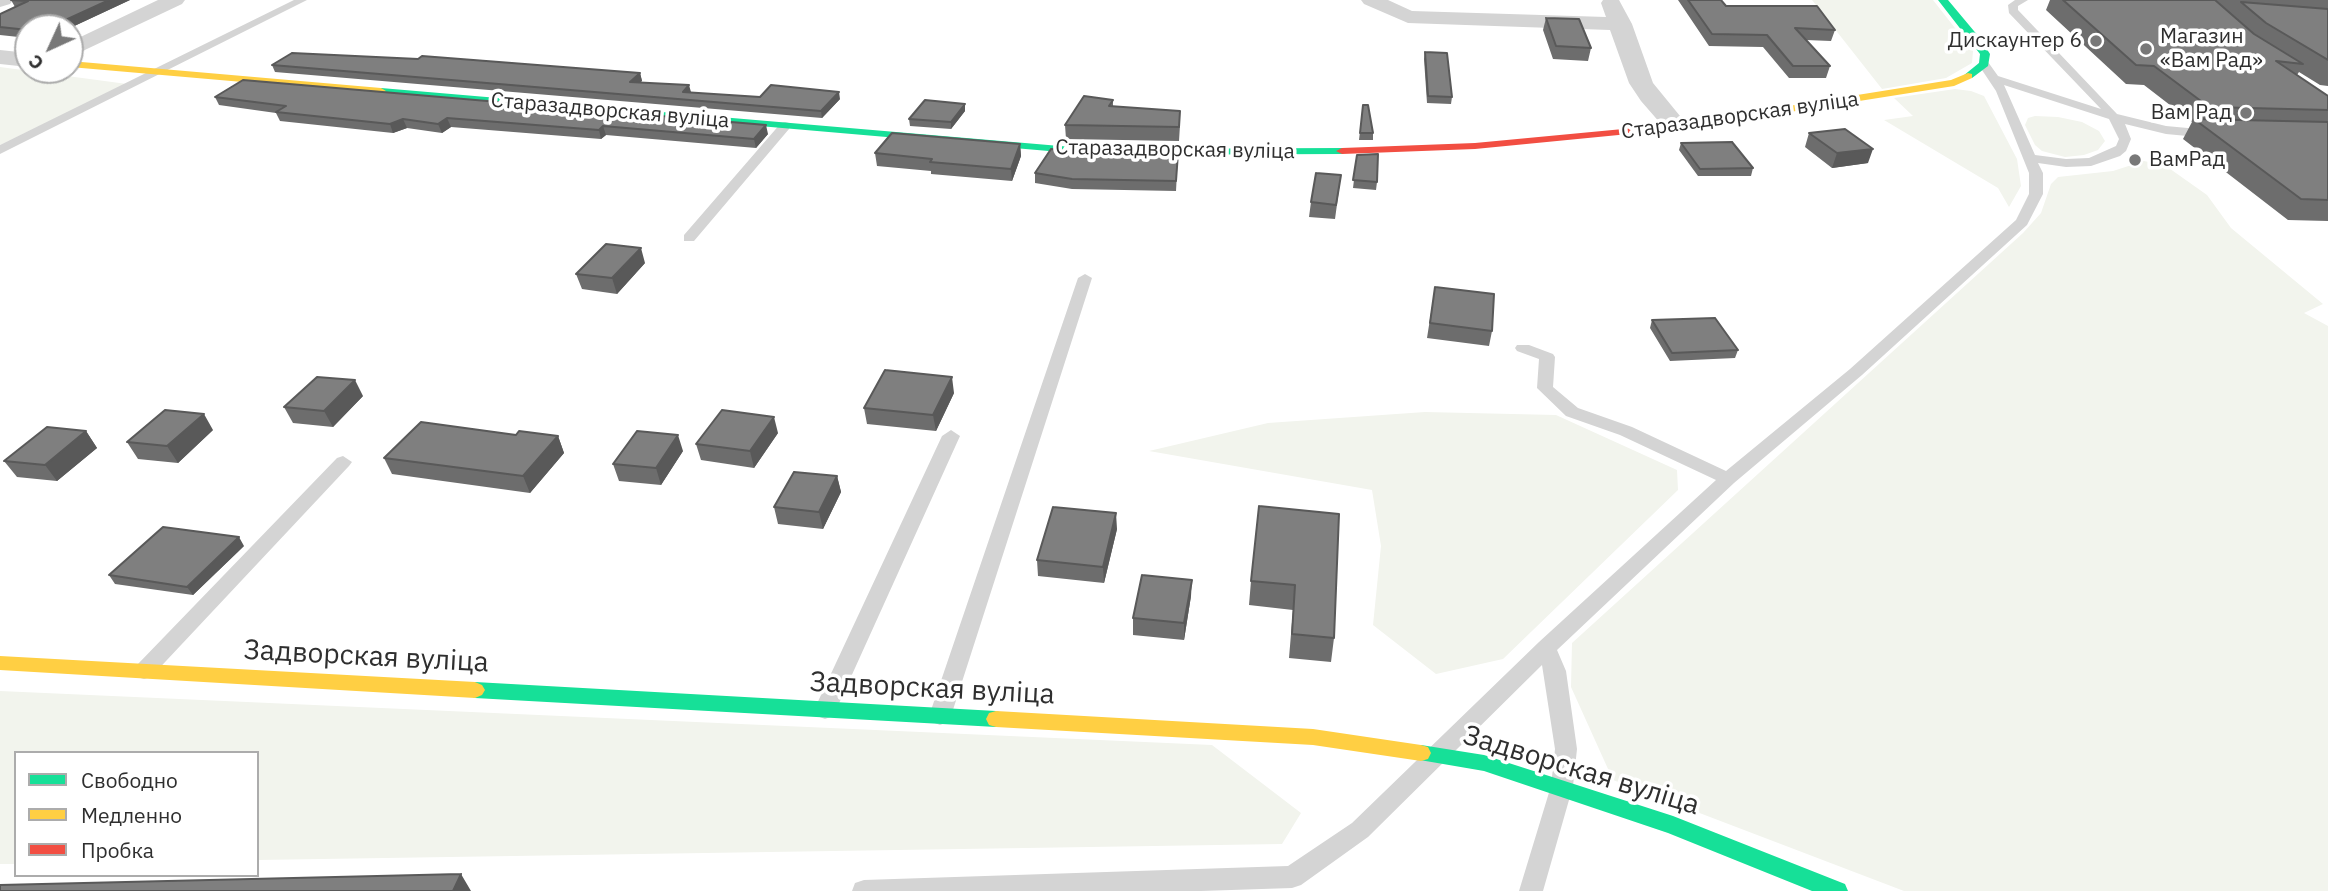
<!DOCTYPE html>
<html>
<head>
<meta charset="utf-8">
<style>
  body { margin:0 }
  #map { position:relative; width:2328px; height:891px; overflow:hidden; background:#fff; font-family:"IBM Plex Sans",sans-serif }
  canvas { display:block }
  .legend { position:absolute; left:14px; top:751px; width:245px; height:126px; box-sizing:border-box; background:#fff; border:2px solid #acacac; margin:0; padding:9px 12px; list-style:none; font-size:21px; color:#2f2f2f }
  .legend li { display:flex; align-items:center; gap:14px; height:35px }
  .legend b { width:35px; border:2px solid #acacac }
  .north { position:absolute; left:14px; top:14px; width:70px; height:70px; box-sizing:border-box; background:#fff; border:2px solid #acacac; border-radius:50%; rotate:225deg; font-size:19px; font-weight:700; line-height:28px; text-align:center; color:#2f2f2f }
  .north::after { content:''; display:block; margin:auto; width:24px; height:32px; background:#787878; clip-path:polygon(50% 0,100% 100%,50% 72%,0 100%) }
</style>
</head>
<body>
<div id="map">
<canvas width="2328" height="891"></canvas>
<ul class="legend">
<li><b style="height:9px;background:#16e098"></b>Свободно</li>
<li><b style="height:9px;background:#ffcf43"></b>Медленно</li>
<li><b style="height:9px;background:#f24e42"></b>Пробка</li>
</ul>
<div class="north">С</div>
</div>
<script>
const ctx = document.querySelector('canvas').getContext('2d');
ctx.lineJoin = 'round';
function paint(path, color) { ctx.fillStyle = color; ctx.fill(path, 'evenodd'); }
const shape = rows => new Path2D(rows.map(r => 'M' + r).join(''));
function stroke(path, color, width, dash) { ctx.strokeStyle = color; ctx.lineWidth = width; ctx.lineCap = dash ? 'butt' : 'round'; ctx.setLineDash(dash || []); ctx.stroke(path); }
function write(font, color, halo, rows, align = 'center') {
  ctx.font = font + ' "IBM Plex Sans",sans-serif'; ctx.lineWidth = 7; ctx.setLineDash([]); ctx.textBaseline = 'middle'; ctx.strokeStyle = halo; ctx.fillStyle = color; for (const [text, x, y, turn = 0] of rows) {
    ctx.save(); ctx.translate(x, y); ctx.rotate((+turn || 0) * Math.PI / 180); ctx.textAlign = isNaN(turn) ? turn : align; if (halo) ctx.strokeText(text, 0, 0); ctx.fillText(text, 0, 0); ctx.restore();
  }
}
const green = shape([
  [1812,0,1933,0,1973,51,1972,63,1946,78,1882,89],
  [0,67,127,84,0,145],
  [1955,89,1971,91,1984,96,2017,159,2021,186,2009,207,1998,188,1884,120,1913,116,1894,98],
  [2035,116,2058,117,2082,122,2099,131,2105,141,2098,150,2084,155,2065,157,2042,151,2035,145,2025,125,2028,118],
  [2144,161,2166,166,2207,195,2231,228,2323,304,2304,313,2328,326,2328,891,1904,891,1613,780,1571,687,1572,643,2023,233,2041,213,2051,184,2058,177,2113,171],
  [1425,412,1556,415,1677,470,1678,490,1503,659,1436,674,1373,625,1381,546,1372,490,1149,451,1268,423],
  [0,691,1212,745,1301,813,1282,844,257,860,257,753,16,753,16,864,0,864]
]);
const lane = shape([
  [294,0,307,0,0,154,0,145,294,0],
  [2015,0,2028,0,2018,6,2018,10,2117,114,2166,126,2209,130,2215,134,2209,138,2166,134,2125,124,2131,139,2126,151,2120,156,2091,166,2066,167,2038,163,2043,173,2043,194,2027,225,1862,375,1734,483,1557,650,1566,671,1577,749,1573,786,1543,891,1519,891,1551,786,1555,749,1542,665,1368,837,1301,885,1292,888,1201,891,852,891,855,883,864,880,1288,866,1352,823,1539,642,1716,480,1620,435,1566,416,1537,388,1539,359,1517,351,1515,348,1517,345,1529,345,1553,354,1555,357,1553,387,1578,408,1632,427,1726,471,1850,369,2016,220,2029,194,2029,173,1996,91,1978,64,1980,62,1988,62,1998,76,2101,109,2009,13,2008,5,2015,0],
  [2004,85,2109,119,2119,139,2116,146,2089,158,2066,159,2035,155,2004,85],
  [785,122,789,123,789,129,694,241,684,241,684,235,781,123,785,122],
  [1085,274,1092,278,951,716,948,722,940,725,932,722,929,716,1078,278,1085,274],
  [951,430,960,436,836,710,833,716,825,719,817,716,814,710,942,436,951,430],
  [343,456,352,462,349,466,151,677,144,679,137,677,133,671,137,665,337,458,343,456]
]);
const street = shape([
  [0,0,13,0,10,4,0,7,0,0],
  [158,0,185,0,182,4,70,57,70,42,158,0],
  [1361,0,1388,0,1412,11,1606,17,1601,3,1603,0,1619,0,1632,24,1653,83,1689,127,1686,132,1677,134,1668,132,1641,101,1629,83,1610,30,1408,23,1364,4,1361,0],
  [0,50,28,53,28,67,0,64,0,50]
]);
const fast = shape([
  [1938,0,1948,0,1979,37,1990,54,1988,66,1972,78,1963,76,1979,63,1980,54,1938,0],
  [381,88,1095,149,1342,148,1348,151,1342,154,1095,155,377,93,376,91,381,88],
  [475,682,996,711,1003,713,1006,719,1003,725,996,727,475,698,468,695,465,690,468,685,475,682],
  [1421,745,1484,755,1673,816,1845,884,1848,891,1812,891,1668,833,1484,771,1414,759,1411,753,1414,747,1421,745]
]);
const slow = shape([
  [70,61,381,88,386,91,381,94,70,67,70,61],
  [1968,73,1972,74,1972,78,1954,86,1676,130,1670,127,1676,124,1951,80,1968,73],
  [0,656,475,682,482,685,485,690,482,695,475,698,0,670,0,656],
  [996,711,1313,729,1421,745,1428,747,1431,753,1428,759,1421,761,1313,745,996,727,989,725,986,719,989,713,996,711]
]);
const jam = shape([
  [1676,124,1680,125,1680,129,1475,149,1342,154,1336,151,1342,148,1475,143,1676,124]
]);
const wall = shape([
  [11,0,130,0,70,28,28,28,28,38,0,35,0,14,15,7],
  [1678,0,1721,0,1726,6,1835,30,1831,41,1806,40,1830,66,1826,78,1789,78,1763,47,1709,46],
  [2050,0,2328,0,2328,86,2320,85,2299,72,2297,75,2328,96,2328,221,2288,220,2183,139,2192,122,2144,85,2126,84,2046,10],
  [1546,18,1591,48,1588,61,1553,59,1543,30],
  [1425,52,1452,97,1451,104,1427,103,1424,59],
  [272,65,640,73,642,81,640,82,691,93,760,97,840,99,822,118,275,72],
  [215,97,768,134,756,148,606,135,601,139,451,127,442,133,407,128,393,133,280,121,276,113,219,105],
  [1113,100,1113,106,1180,125,1179,141,1066,139,1065,125],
  [965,104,965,111,951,129,910,126,909,119],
  [1363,105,1373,133,1373,140,1359,140],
  [1809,133,1868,163,1832,168,1805,147],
  [1681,143,1753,168,1751,176,1698,176,1679,150],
  [1020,144,1021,156,1012,181,931,174,931,171,877,166,875,153],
  [1095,153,1178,153,1176,191,1072,189,1035,183,1035,173],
  [1357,155,1377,182,1376,190,1353,188],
  [1341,175,1335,219,1309,217,1311,202],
  [645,263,617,294,582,289,576,274],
  [1435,287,1492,331,1489,346,1427,338],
  [1652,320,1738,350,1735,358,1670,361,1650,328],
  [954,393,936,431,867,424,864,408],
  [363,396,333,427,293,423,284,407],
  [213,430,178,463,138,459,127,442],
  [86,431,97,448,57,481,17,477,4,461],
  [778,433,754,468,701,460,696,444],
  [516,435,558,436,564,453,530,493,392,474,384,458],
  [683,451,661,485,619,481,613,464],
  [837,476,841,492,823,529,778,524,774,507],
  [1259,506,1334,638,1331,662,1289,658,1293,610,1249,605,1251,581],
  [1117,529,1104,583,1038,576,1037,560],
  [244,546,193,595,115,584,109,575],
  [1191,596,1184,640,1133,635,1133,618]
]);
const shadedWall = shape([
  [109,0,130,0,70,28,48,28],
  [640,73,642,81,632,89,630,82],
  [689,85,691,92,683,92],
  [839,92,840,99,822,118,821,111],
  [965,104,965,111,951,129,951,122],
  [447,118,451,127,442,133,438,124],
  [403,119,407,128,393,133,390,124],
  [766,125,768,134,756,148,754,139],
  [603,126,606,135,601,139,599,130],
  [1020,144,1021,156,1012,181,1011,169],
  [1873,149,1868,163,1832,168,1837,153],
  [641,248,645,263,617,294,612,278],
  [952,377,954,393,936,431,933,415],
  [355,380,363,396,333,427,324,411],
  [204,414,213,430,178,463,167,446],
  [774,417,778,433,754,468,750,451],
  [86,431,97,448,57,481,45,465],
  [678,435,683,451,661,485,656,468],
  [558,436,564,453,530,493,523,476],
  [837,476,841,492,823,529,819,512],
  [1116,513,1117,529,1104,583,1103,567],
  [239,537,244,546,193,595,187,587],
  [1192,580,1191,596,1184,640,1184,623],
  [461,874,471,891,453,891]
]);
const building = shape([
  [11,0,109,0,48,28,28,28,28,30,0,27,0,14,28,1,11,0],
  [1688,0,1721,0,1726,6,1817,6,1835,30,1795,28,1830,66,1793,66,1767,35,1712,34,1688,0],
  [2063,0,2215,0,2254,34,2303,64,2276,61,2328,96,2328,110,2209,107,2154,66,2136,65,2063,0],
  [2241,2,2328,9,2328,60,2266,23,2241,2],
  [1546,18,1579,19,1591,48,1556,46,1546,18],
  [1425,52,1447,53,1452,97,1428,96,1425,52],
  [292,53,418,59,422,56,640,73,630,82,689,85,683,92,760,97,771,85,839,92,821,111,272,65,292,53],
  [243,80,766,125,754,139,603,126,599,130,447,118,438,124,403,119,390,124,276,112,286,106,215,97,243,80],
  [1084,96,1113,100,1109,106,1180,111,1179,127,1065,125,1084,96],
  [925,100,965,104,951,122,909,119,925,100],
  [1363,105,1368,105,1373,133,1360,133,1363,105],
  [2194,119,2328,122,2328,200,2301,199,2194,119],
  [1845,129,1873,149,1837,153,1809,133,1845,129],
  [892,133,1020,144,1011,169,930,162,932,159,875,153,892,133],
  [1732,142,1753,168,1700,169,1681,143,1732,142],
  [1051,149,1095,153,1178,153,1176,181,1072,179,1035,173,1051,149],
  [1378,154,1377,182,1353,180,1357,155,1378,154],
  [1316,173,1341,175,1336,205,1311,202,1316,173],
  [606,244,641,248,612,278,576,274,606,244],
  [1435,287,1494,294,1492,331,1430,323,1435,287],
  [1715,318,1738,350,1672,353,1652,320,1715,318],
  [885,370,952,377,933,415,864,408,885,370],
  [317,377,355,380,324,411,284,407,317,377],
  [165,410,204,414,167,446,127,442,165,410],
  [722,410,774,417,750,451,696,444,722,410],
  [421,422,516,435,519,431,558,436,523,476,384,458,421,422],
  [47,427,86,431,45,465,4,461,47,427],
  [637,431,678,435,656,468,613,464,637,431],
  [794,472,837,476,819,512,774,507,794,472],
  [1259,506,1339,514,1334,638,1292,634,1295,585,1251,581,1259,506],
  [1053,507,1116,513,1103,567,1037,560,1053,507],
  [163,527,239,537,187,587,109,575,163,527],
  [1142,575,1192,580,1184,623,1133,618,1142,575],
  [461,874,453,891,0,891,0,885,461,874]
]);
const markers = [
  [2096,41,7,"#787878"],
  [2146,49,7,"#787878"],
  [2246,113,7,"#787878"],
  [2135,160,7,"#787878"]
];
const farPoinames = [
  ["Магазин",2160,37],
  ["«Вам Рад»",2160,61],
  ["Дискаунтер 6",2082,41,"right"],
  ["Вам Рад",2232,113,"right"],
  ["ВамРад",2149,160]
];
const farStreetnames = [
  ["Старазадворская вуліца",610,111,5],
  ["Старазадворская вуліца",1740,116,-8],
  ["Старазадворская вуліца",1175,150,1]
];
const nearStreetnames = [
  ["Задворская вуліца",366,657,3],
  ["Задворская вуліца",932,689,3],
  ["Задворская вуліца",1581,771,17]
];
paint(green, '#f2f4ed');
paint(lane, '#d4d4d4');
paint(street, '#d4d4d4');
paint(fast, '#16e098');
paint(slow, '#ffcf43');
paint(jam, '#f24e42');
paint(wall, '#6d6d6d');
paint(shadedWall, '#595959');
paint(building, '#7f7f7f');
stroke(building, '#595959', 2);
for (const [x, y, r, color] of markers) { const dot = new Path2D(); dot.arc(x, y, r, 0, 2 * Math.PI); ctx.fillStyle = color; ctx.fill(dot); stroke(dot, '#fff', 2.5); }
write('21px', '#2f2f2f', '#fff', farPoinames, 'left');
write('21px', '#2f2f2f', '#fff', farStreetnames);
write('28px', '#2f2f2f', '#fff', nearStreetnames);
</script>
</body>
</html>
